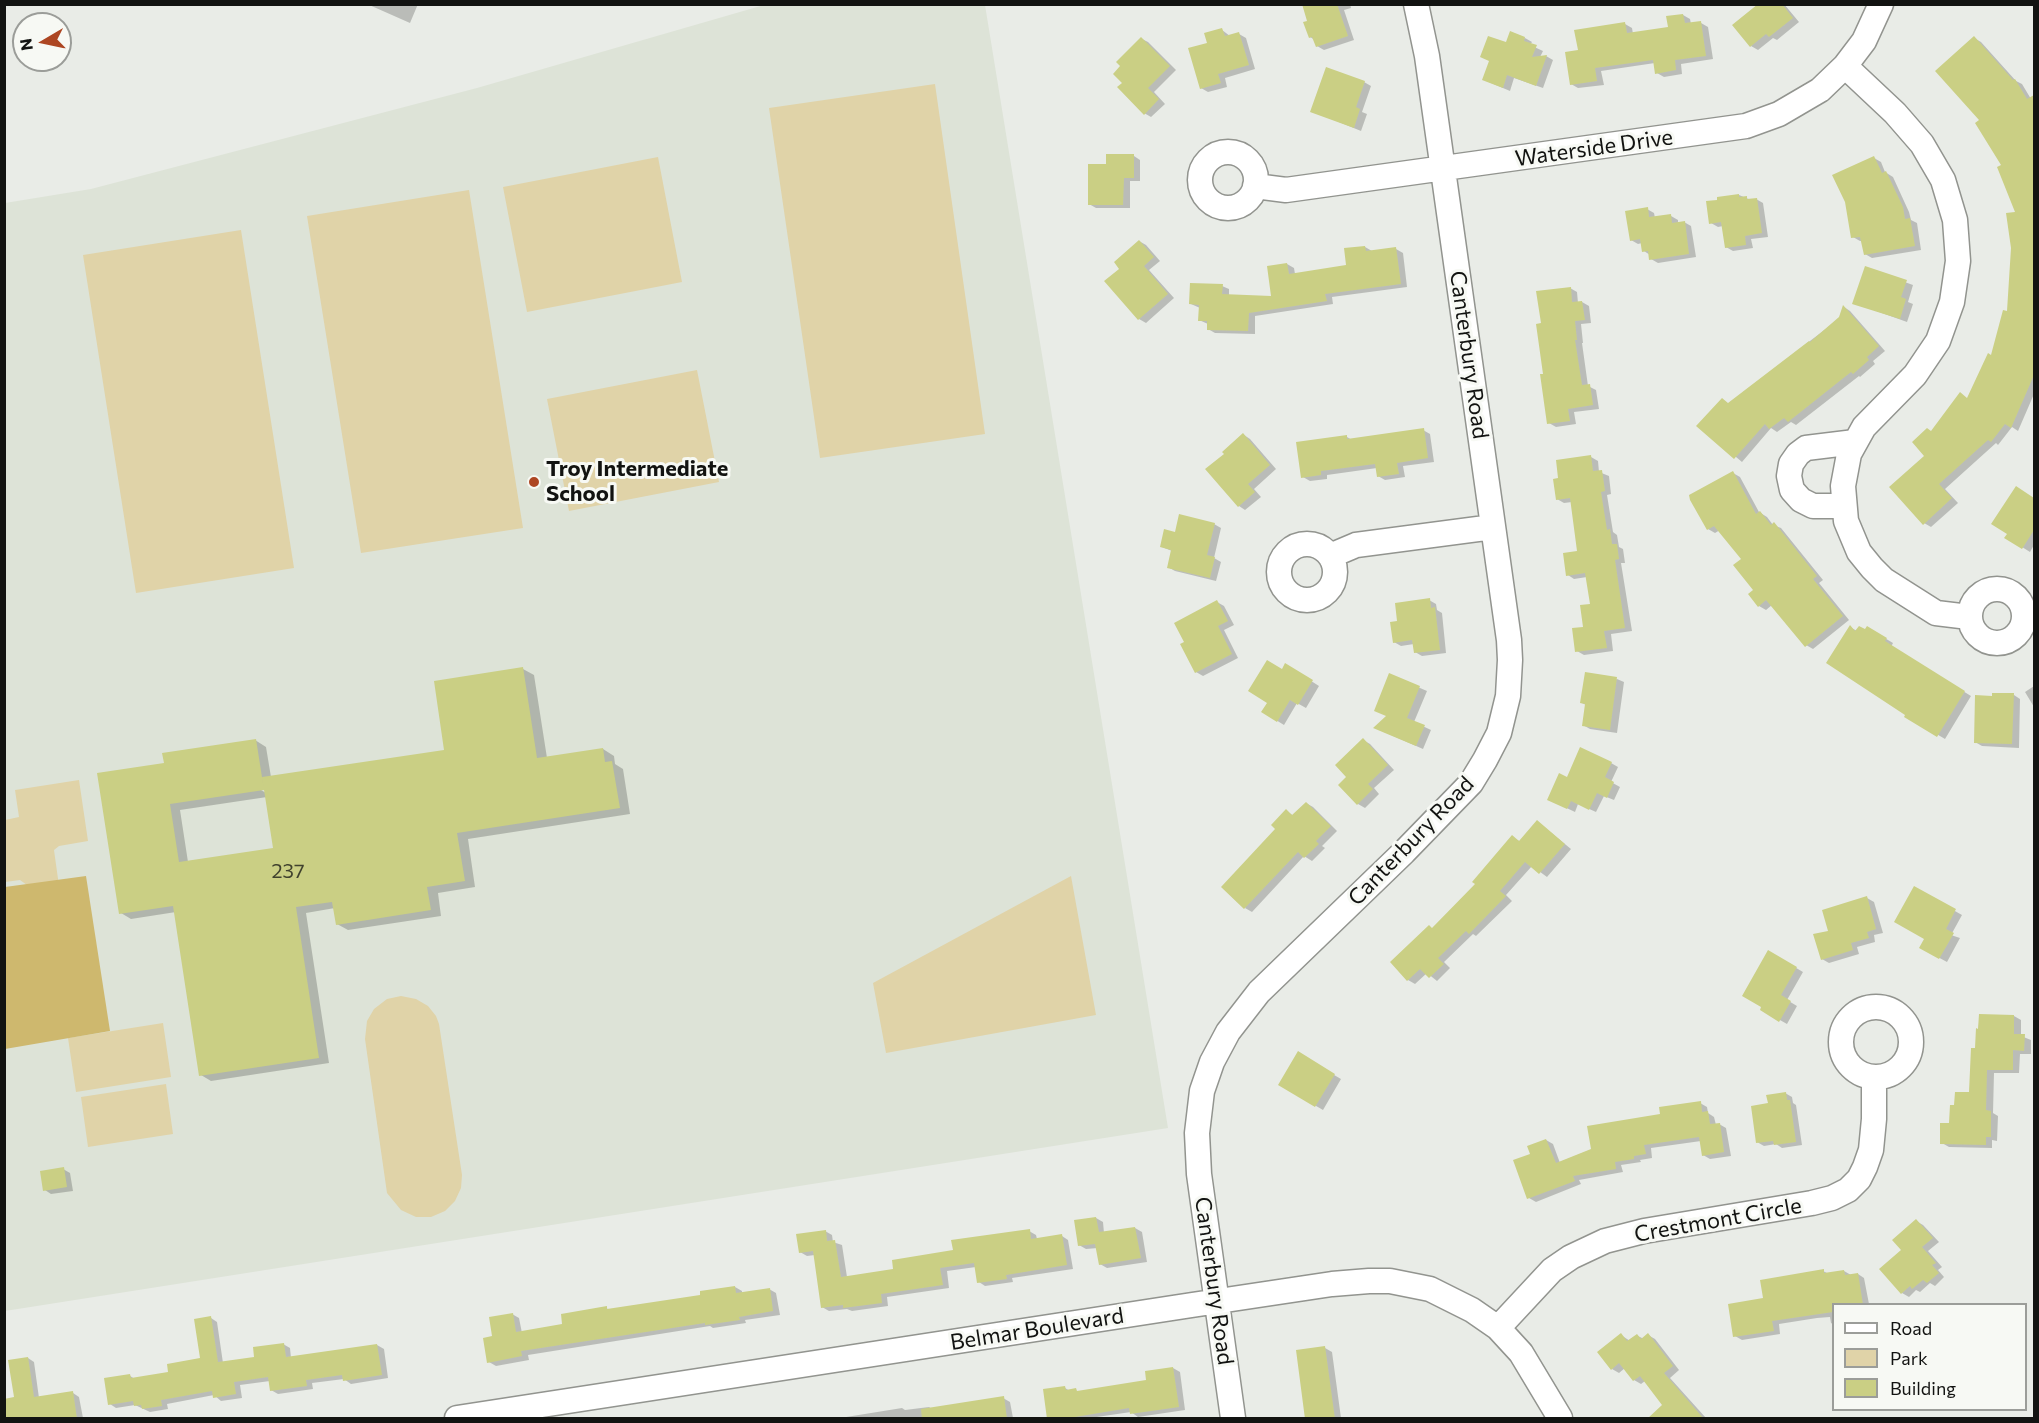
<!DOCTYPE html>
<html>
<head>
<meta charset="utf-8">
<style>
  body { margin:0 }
  #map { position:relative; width:2039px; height:1423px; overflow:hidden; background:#e9ece7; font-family:Commissioner,sans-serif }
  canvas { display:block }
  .frame { position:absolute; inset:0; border:6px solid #121311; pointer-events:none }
  .legend { position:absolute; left:1832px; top:1303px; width:195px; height:108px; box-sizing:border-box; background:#f7f9f4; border:2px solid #9b9d99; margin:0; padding:8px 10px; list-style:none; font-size:18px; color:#121311 }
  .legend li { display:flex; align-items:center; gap:12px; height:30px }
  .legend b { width:30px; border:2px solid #9b9d99 }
  .north { position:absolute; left:12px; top:12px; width:60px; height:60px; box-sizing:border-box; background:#f7f9f4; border:2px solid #9b9d99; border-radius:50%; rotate:261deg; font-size:16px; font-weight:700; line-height:24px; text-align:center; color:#121311 }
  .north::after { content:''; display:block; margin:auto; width:21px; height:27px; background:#ad4622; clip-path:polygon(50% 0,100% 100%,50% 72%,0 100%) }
</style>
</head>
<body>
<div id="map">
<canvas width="2039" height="1423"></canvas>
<div class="frame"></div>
<ul class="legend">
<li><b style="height:8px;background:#fff"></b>Road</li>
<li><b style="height:16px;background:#e0d3a8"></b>Park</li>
<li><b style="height:16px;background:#cacf84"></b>Building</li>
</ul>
<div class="north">N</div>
</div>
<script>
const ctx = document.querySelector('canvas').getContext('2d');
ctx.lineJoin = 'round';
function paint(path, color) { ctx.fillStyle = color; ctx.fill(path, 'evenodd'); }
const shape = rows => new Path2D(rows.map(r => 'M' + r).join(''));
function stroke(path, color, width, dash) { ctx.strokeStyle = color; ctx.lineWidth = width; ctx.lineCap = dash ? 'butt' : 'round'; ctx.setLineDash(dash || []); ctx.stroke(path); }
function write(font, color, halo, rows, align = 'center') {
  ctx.font = font + ' Commissioner,sans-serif'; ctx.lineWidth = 6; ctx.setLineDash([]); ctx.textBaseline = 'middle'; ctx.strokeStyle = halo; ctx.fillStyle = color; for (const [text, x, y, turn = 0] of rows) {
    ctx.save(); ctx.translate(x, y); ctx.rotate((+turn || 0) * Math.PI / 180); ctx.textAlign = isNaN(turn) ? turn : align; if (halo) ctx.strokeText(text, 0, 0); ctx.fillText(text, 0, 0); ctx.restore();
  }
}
const built = shape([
  [764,5,985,5,1168,1128,5,1311,5,203,91,189,477,88]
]);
const green = shape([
  [935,84,985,434,820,458,769,108],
  [658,157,682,282,527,312,503,187],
  [469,190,523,528,361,553,307,216],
  [241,230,294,568,136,593,83,255],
  [697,370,719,482,569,511,547,399],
  [79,780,88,841,59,846,54,850,59,886,34,890,20,880,5,882,5,820,19,817,15,790],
  [1071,876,1096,1015,886,1053,873,983],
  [401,996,416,999,428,1006,436,1016,439,1024,462,1175,461,1188,455,1201,445,1211,431,1217,416,1217,401,1210,387,1193,365,1039,367,1021,374,1009,387,999],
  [163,1023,171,1077,76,1092,68,1038],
  [166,1084,173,1134,88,1147,81,1097]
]);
const forest = shape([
  [86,876,110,1031,5,1049,5,887]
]);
const shadow = shape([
  [367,4,418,4,410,23],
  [1303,4,1350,4,1351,8,1344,10,1354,40,1324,50,1317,46,1315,40,1310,37,1309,22],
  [1760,4,1784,4,1799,22,1777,40,1773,38,1758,50,1751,46],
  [1683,15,1690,19,1691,24,1701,23,1708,27,1713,59,1681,64,1682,74,1664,77,1657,73,1655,63,1601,71,1604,85,1578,88,1571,84,1579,51,1625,24,1632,28,1633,34,1669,29],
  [1222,30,1230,36,1239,34,1246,38,1255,69,1225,78,1227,87,1208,92,1201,88,1209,44],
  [1525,38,1532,42,1530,45,1543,51,1540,57,1546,56,1553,60,1543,88,1514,78,1510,91,1484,80,1490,61,1507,44],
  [1974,38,1981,42,2016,81,2022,84,2031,99,2034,96,2034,394,2018,431,2012,427,1998,445,1996,443,1945,489,1958,503,1931,527,1924,523,1927,456,1932,432,1968,399,1992,357,2009,313,2017,213,2003,166,1981,120],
  [1142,39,1148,42,1176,70,1154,92,1165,104,1151,117,1144,113,1124,83],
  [1364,82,1371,86,1362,112,1367,114,1361,131,1312,111],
  [1134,156,1140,160,1140,181,1130,181,1130,208,1096,208,1089,204,1108,166],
  [1874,158,1881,162,1885,172,1893,177,1909,212,1911,220,1917,223,1921,250,1872,258,1865,254,1863,241,1860,241,1853,237],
  [1739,195,1751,200,1756,199,1763,203,1768,237,1751,239,1753,248,1733,251,1726,247,1723,226,1718,227,1711,223],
  [1647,209,1654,213,1655,218,1671,216,1678,220,1678,223,1684,222,1691,226,1696,257,1658,263,1651,259,1650,255,1644,251,1642,243,1638,244,1631,240],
  [1139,241,1146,245,1160,261,1149,270,1174,298,1146,323,1139,319,1121,269],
  [1365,247,1372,251,1396,249,1403,253,1407,287,1332,297,1333,304,1255,316,1255,334,1215,333,1208,329,1208,324,1199,320,1200,308,1191,304,1222,286,1229,289,1229,296,1273,297,1287,264,1294,268,1295,274,1348,266],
  [1866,268,1913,285,1908,302,1913,304,1907,322,1854,303],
  [1570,288,1577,292,1578,303,1582,302,1589,306,1591,323,1581,324,1583,343,1582,343,1588,386,1596,390,1599,409,1574,412,1576,424,1556,427,1549,423,1542,325],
  [1844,307,1850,311,1885,351,1873,361,1875,364,1860,377,1859,376,1796,425,1791,422,1777,432,1771,428,1742,462,1699,426,1840,318],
  [1423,430,1430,434,1434,462,1403,466,1405,477,1385,480,1378,476,1377,468,1327,475,1327,479,1310,481,1303,477,1347,437,1352,440],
  [1244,435,1250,439,1276,469,1254,489,1261,497,1245,510,1239,506,1226,454],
  [1591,457,1598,461,1599,472,1609,476,1611,494,1607,495,1613,532,1617,535,1619,547,1623,549,1625,563,1621,563,1632,631,1611,634,1613,651,1584,655,1577,651,1591,605,1587,577,1574,579,1568,575,1578,552,1572,502,1564,503,1557,499],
  [1733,473,1740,477,1759,512,1767,517,1773,525,1781,528,1823,580,1819,583,1849,620,1813,649,1806,645,1772,605,1766,610,1759,606,1743,559,1720,530,1715,533,1708,529],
  [2016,488,2034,499,2034,545,2030,552,2006,537,2009,533],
  [1214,524,1221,528,1214,558,1221,562,1216,581,1175,571,1168,567,1172,551,1162,547,1176,534],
  [1429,600,1436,604,1437,610,1442,613,1446,653,1422,656,1415,652,1414,644,1401,646,1394,642,1399,623],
  [1217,602,1224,606,1234,625,1224,630,1238,658,1203,676,1196,672,1186,643],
  [1850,627,1857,631,1865,631,1868,628,1893,643,1891,647,1971,696,1945,739,1906,716,1907,715],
  [1286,665,1319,686,1306,708,1297,703,1284,725,1263,712],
  [523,669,534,675,547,758,603,749,614,756,615,764,623,769,630,814,468,839,475,887,438,893,441,916,348,930,337,924,335,908,306,913,329,1063,211,1081,201,1075,176,912,131,919,121,913,166,764,255,740,266,747,271,777,446,751],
  [258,785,266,790,266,793,256,787],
  [267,797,275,849,188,862,180,810],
  [1390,675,1427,691,1414,722,1431,730,1423,749,1375,728,1388,717],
  [1617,679,1624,682,1617,733,1590,729,1583,725,1586,705,1582,703],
  [2034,686,2034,707,2025,692],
  [2014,695,2020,699,2019,748,1982,746,1975,742,1994,697],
  [1363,740,1370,744,1394,770,1374,788,1379,794,1365,808,1358,804,1348,777],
  [1611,763,1618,767,1611,782,1620,787,1614,800,1604,796,1596,812,1578,804,1575,812,1556,803,1568,779],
  [1306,803,1313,807,1337,831,1322,846,1325,848,1312,861,1304,856,1252,912,1245,908,1286,811,1294,816],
  [1538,822,1571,849,1547,877,1532,866,1506,895,1512,901,1476,936,1473,934,1444,962,1450,968,1437,981,1427,973,1415,984,1408,980,1392,962,1433,929,1477,884,1512,837,1521,842],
  [1914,888,1962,915,1951,935,1960,938,1947,962,1921,948,1926,938],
  [1867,898,1874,902,1883,933,1874,935,1875,942,1857,947,1859,954,1829,963,1822,959,1830,932],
  [1769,952,1803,972,1787,1000,1797,1006,1787,1024,1762,1010],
  [1980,1016,2014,1016,2021,1020,2021,1036,2031,1040,2031,1054,2020,1054,2019,1073,1994,1073,1993,1113,1998,1116,1997,1141,1992,1140,1992,1148,1949,1147,1942,1143,1951,1125,1956,1107,1970,1094],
  [1298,1054,1341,1079,1323,1110,1280,1085],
  [1785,1093,1792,1097,1793,1103,1796,1105,1802,1145,1782,1148,1776,1144,1764,1146,1757,1142,1769,1105],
  [1700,1103,1707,1107,1708,1113,1714,1117,1716,1125,1719,1124,1726,1128,1731,1156,1710,1159,1703,1155,1701,1141,1651,1148,1652,1158,1640,1160,1641,1162,1621,1165,1623,1172,1579,1180,1581,1184,1536,1202,1529,1198,1532,1155,1546,1140,1553,1144,1560,1163,1593,1150,1662,1115],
  [63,1169,70,1173,73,1191,51,1194,45,1190],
  [1096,1218,1103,1222,1104,1233,1135,1228,1142,1232,1147,1262,1107,1268,1100,1264,1098,1248,1086,1249,1079,1245],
  [1916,1221,1923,1225,1939,1242,1928,1251,1942,1267,1938,1270,1944,1277,1935,1286,1930,1283,1920,1292,1916,1290,1909,1297,1902,1293,1903,1250],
  [825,1231,832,1235,833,1242,842,1245,847,1277,895,1270,1029,1231,1036,1235,1037,1239,1062,1236,1068,1240,1073,1269,1012,1278,1013,1282,985,1286,979,1282,976,1267,947,1271,949,1288,887,1297,888,1306,852,1311,847,1309,829,1311,822,1307,815,1255,807,1256,800,1252],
  [1823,1271,1829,1274,1844,1271,1851,1275,1858,1274,1864,1278,1869,1304,1834,1304,1834,1325,1831,1323,1830,1317,1817,1318,1779,1324,1780,1334,1742,1340,1735,1336,1764,1299],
  [735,1287,742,1291,742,1293,769,1289,776,1293,780,1315,745,1320,746,1323,713,1328,710,1326,528,1355,529,1360,496,1366,489,1362,494,1337,512,1314,519,1318,522,1333,564,1325,606,1308,610,1310,702,1296],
  [211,1318,217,1322,223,1363,256,1358,283,1344,290,1348,291,1358,377,1345,384,1349,388,1378,351,1384,344,1379,312,1383,313,1389,278,1394,271,1390,270,1381,240,1385,242,1398,221,1401,214,1395,167,1404,168,1409,150,1412,135,1405,116,1408,110,1404,130,1376,135,1379,170,1374,202,1360],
  [1621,1335,1630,1341,1638,1336,1644,1339,1648,1335,1655,1339,1679,1370,1670,1378,1706,1418,1656,1418,1664,1405,1645,1381,1641,1384,1634,1380,1625,1368,1619,1373,1612,1369],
  [1325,1348,1332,1352,1341,1418,1305,1418],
  [28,1358,34,1362,39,1398,73,1393,79,1397,83,1418,4,1418,15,1399],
  [1173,1368,1180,1372,1185,1410,1138,1417,1131,1412,1090,1418,1049,1418,1065,1388,1070,1391,1079,1392,1147,1381],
  [1003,1398,1010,1402,1013,1418,840,1418,902,1408,905,1410,929,1407,932,1409]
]);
const building = shape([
  [1302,4,1337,4,1348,36,1316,47,1312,37,1309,38,1303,22,1307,21],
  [1758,4,1782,4,1793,18,1769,37,1766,34,1750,47,1732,25],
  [1683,14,1685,23,1701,21,1706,56,1675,60,1676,70,1655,74,1653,60,1595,68,1597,81,1570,85,1565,52,1578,50,1574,30,1625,22,1627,33,1668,27,1666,16],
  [1222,28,1225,36,1239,32,1249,65,1218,74,1221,83,1200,89,1188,48,1207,43,1204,33],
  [1510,31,1525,37,1524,41,1537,45,1532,57,1547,55,1536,86,1507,75,1503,88,1482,80,1489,61,1480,57,1488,36,1506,42],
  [1974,36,2013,80,2015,79,2027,99,2034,95,2034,375,2011,428,2005,424,1991,442,1988,440,1939,484,1952,498,1923,525,1889,487,1924,456,1912,442,1927,428,1931,431,1960,392,1967,398,1988,353,1991,355,2003,310,2007,311,2011,248,2006,213,2015,212,1997,167,2001,165,1975,123,1979,120,1935,71],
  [1141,37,1170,66,1148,88,1159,99,1144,115,1117,87,1122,83,1113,74,1120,66,1116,62],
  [1326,67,1365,81,1356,107,1360,109,1354,128,1310,112],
  [1106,154,1134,154,1134,178,1124,178,1123,205,1088,205,1088,164,1106,164],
  [1874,156,1882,173,1886,171,1903,207,1905,219,1910,218,1915,246,1864,255,1860,237,1851,238,1845,202,1832,175],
  [1739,194,1739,197,1747,196,1747,199,1757,198,1762,233,1745,236,1746,245,1725,248,1721,222,1709,224,1706,201,1717,200,1717,197],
  [1648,207,1649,217,1671,214,1672,223,1685,221,1689,254,1649,260,1648,251,1642,252,1640,239,1630,241,1625,211],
  [1139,240,1154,257,1144,266,1168,294,1138,320,1104,281,1119,269,1114,262],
  [1365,246,1366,251,1396,247,1401,284,1325,294,1327,301,1249,313,1248,331,1207,330,1207,321,1198,321,1199,305,1189,304,1190,283,1223,284,1222,294,1271,296,1267,266,1287,263,1289,274,1346,265,1344,248],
  [1865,266,1907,280,1901,297,1906,299,1900,319,1852,304],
  [1571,287,1572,302,1582,301,1585,320,1575,321,1577,340,1575,340,1582,385,1590,384,1593,405,1568,409,1570,421,1547,424,1540,374,1543,374,1536,324,1541,323,1536,291],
  [1843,305,1879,346,1867,357,1869,360,1853,374,1851,372,1788,422,1784,418,1769,429,1765,424,1734,459,1696,426,1722,398,1728,403,1809,341,1810,342,1839,317],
  [1424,428,1428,458,1397,463,1399,474,1377,477,1375,464,1321,471,1321,475,1301,478,1296,442,1347,435,1347,439],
  [1243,433,1270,465,1248,484,1255,492,1238,507,1205,469,1224,454,1222,452],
  [1591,455,1593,471,1602,470,1605,491,1601,492,1607,530,1610,529,1612,544,1617,544,1619,559,1615,560,1625,628,1604,631,1607,648,1575,652,1572,628,1583,627,1580,605,1590,604,1585,573,1566,576,1563,553,1577,551,1570,498,1556,500,1553,479,1558,478,1556,460],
  [1733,471,1756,514,1760,511,1771,525,1774,522,1817,576,1813,579,1843,616,1805,647,1766,600,1758,607,1748,594,1753,590,1733,565,1741,559,1714,526,1707,530,1690,500,1689,495],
  [2016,486,2034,498,2034,530,2022,549,2004,538,2007,534,1991,524],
  [1179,514,1215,523,1207,555,1215,557,1210,578,1167,568,1171,550,1160,547,1164,529,1175,532],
  [1430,598,1431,608,1435,607,1440,650,1414,653,1412,640,1393,643,1390,622,1397,621,1395,603],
  [1217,600,1228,621,1218,626,1232,654,1195,673,1180,644,1184,642,1174,623],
  [1850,625,1855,631,1859,626,1865,629,1867,626,1887,638,1885,641,1965,691,1937,737,1904,717,1905,715,1826,663],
  [1267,660,1282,669,1285,663,1313,680,1298,705,1290,700,1277,722,1261,712,1267,703,1248,691],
  [523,667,537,758,603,748,605,762,612,761,620,808,457,833,465,881,427,887,431,910,336,925,332,902,296,907,319,1058,199,1076,173,906,119,914,97,773,164,763,162,753,256,739,264,790,170,804,179,862,273,848,262,777,444,750,434,681],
  [1585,672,1617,677,1610,730,1582,726,1585,704,1580,703],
  [1389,673,1420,686,1407,718,1425,725,1416,746,1373,728,1386,716,1374,711],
  [1992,693,2014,693,2012,744,1974,743,1975,695,1992,696],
  [1363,738,1388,765,1368,784,1373,789,1357,805,1338,785,1346,777,1335,765],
  [1580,747,1612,762,1605,777,1614,782,1607,798,1597,793,1589,810,1571,801,1567,809,1547,800,1559,773,1567,777],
  [1306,802,1331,826,1316,841,1319,844,1304,858,1298,852,1244,909,1221,887,1275,829,1271,825,1286,809,1292,815],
  [1537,820,1565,844,1539,874,1525,862,1500,891,1506,896,1469,934,1466,931,1438,958,1444,964,1429,978,1420,969,1407,981,1390,962,1429,925,1432,928,1475,884,1472,882,1512,835,1519,841],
  [1914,886,1956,909,1946,929,1954,933,1939,959,1919,948,1924,939,1894,922],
  [1867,896,1876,929,1867,932,1869,938,1851,943,1853,950,1821,960,1813,934,1828,931,1822,910],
  [1768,950,1797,967,1781,995,1791,1001,1779,1022,1760,1010,1761,1007,1742,996],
  [1979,1014,2014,1015,2014,1034,2025,1034,2024,1051,2013,1050,2013,1070,1987,1070,1986,1110,1991,1111,1991,1137,1986,1137,1986,1145,1940,1144,1940,1123,1949,1123,1950,1105,1954,1105,1955,1092,1969,1092,1971,1048,1975,1048,1976,1028,1978,1029],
  [1298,1051,1335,1074,1315,1107,1278,1085],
  [1786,1092,1787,1100,1790,1100,1796,1142,1774,1145,1773,1141,1756,1143,1751,1106,1768,1103,1766,1095],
  [1701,1101,1702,1112,1708,1111,1710,1124,1720,1123,1724,1152,1702,1156,1699,1137,1644,1145,1646,1154,1634,1156,1634,1159,1615,1162,1616,1169,1573,1176,1575,1181,1527,1199,1513,1160,1530,1154,1527,1146,1546,1139,1556,1163,1591,1149,1587,1126,1660,1114,1659,1107],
  [64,1167,67,1187,43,1191,40,1171],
  [1096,1217,1099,1232,1135,1227,1141,1258,1099,1265,1095,1244,1078,1246,1074,1220],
  [1916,1219,1933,1238,1922,1247,1936,1263,1932,1265,1939,1273,1927,1283,1923,1280,1912,1289,1910,1286,1901,1294,1879,1269,1901,1250,1892,1240],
  [1030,1229,1031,1239,1062,1234,1067,1265,1006,1275,1007,1279,977,1283,974,1263,940,1268,943,1285,881,1294,882,1303,843,1308,843,1305,821,1308,813,1251,799,1253,796,1234,826,1230,827,1241,835,1240,841,1277,893,1269,892,1260,953,1250,951,1240],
  [1824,1269,1824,1273,1844,1270,1845,1275,1858,1273,1863,1305,1833,1305,1833,1312,1772,1321,1774,1331,1733,1337,1728,1304,1763,1298,1760,1280],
  [735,1286,736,1293,770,1288,773,1311,739,1317,740,1320,705,1325,705,1323,521,1351,522,1356,487,1363,483,1338,492,1336,489,1317,513,1313,516,1332,562,1324,561,1314,607,1306,607,1309,700,1295,700,1291],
  [211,1316,218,1362,254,1357,253,1347,284,1343,286,1357,377,1344,382,1375,343,1381,342,1375,306,1380,307,1386,270,1391,268,1377,234,1382,236,1394,213,1398,212,1391,161,1400,162,1406,142,1409,141,1405,134,1406,133,1401,108,1405,104,1378,130,1374,131,1378,168,1372,167,1364,200,1358,194,1319],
  [1621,1333,1627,1341,1637,1334,1641,1339,1648,1333,1673,1366,1664,1373,1704,1419,1647,1419,1662,1405,1640,1376,1633,1381,1619,1363,1611,1370,1597,1352],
  [1325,1346,1335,1419,1305,1419,1296,1350],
  [28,1357,34,1397,73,1391,77,1419,4,1419,4,1399,14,1397,8,1360],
  [1173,1367,1179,1407,1130,1414,1129,1408,1063,1419,1047,1419,1043,1389,1065,1386,1066,1390,1076,1388,1077,1391,1146,1380,1145,1371],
  [1004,1396,1007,1419,922,1419,921,1409]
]);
const minor = shape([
  [1845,66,1895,113,1922,144,1943,180,1955,220,1958,261,1952,302,1938,341,1915,375,1864,427,1849,454,1843,486,1846,521,1859,552,1872,568,1884,580,1936,613,1969,617],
  '1200 180a28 28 0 1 1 56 0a28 28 0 1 1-56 0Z',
  [1255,186,1286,190,1746,126,1779,114,1820,90,1845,66,1864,41,1881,4],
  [1844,506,1813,506,1801,500,1792,490,1789,476,1791,464,1798,454,1806,448,1855,442],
  '1279 572a28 28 0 1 1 56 0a28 28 0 1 1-56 0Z',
  [1330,556,1356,545,1493,527],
  '1970 616a27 27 0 1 1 54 0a27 27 0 1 1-54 0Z',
  '1841 1042a35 35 0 1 1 70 0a35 35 0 1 1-70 0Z',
  [1498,1328,1552,1270,1571,1257,1605,1241,1644,1231,1812,1203,1832,1198,1848,1190,1859,1179,1865,1167,1871,1150,1874,1119,1874,1077],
  [457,1418,1192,1305,1332,1284,1369,1281,1390,1281,1430,1289,1472,1310,1498,1328,1521,1353,1560,1418],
  [1233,1418,1199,1174,1197,1133,1202,1091,1212,1062,1228,1032,1259,992,1404,852,1471,783,1485,760,1499,733,1508,696,1510,660,1509,640,1427,56,1416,4]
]);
const markers = [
  [534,482,6,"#ad4622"]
];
const numberNames = [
  ["237",288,871]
];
const streetNames = [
  ["Waterside Drive",1594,148,-8],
  ["Canterbury Road",1469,355,82],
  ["Canterbury Road",1411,841,-46],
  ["Crestmont Circle",1718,1220,-10],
  ["Canterbury Road",1214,1281,82],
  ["Belmar Boulevard",1037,1329,-9]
];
const poiNames = [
  ["Troy Intermediate",546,469],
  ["School",546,494]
];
paint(built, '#dde3d7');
paint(green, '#e0d3a8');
paint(forest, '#ceb86e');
paint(shadow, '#0003');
paint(building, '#cacf84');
stroke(minor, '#92948f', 27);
stroke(minor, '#fff', 24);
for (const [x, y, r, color] of markers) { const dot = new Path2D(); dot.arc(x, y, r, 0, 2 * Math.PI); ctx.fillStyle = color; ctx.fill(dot); stroke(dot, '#f7f9f4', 2); }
write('20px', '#40422e', null, numberNames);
write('22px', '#121311', '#f7f9f4', streetNames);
write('bold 22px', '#121311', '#f7f9f4', poiNames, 'left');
</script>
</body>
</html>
